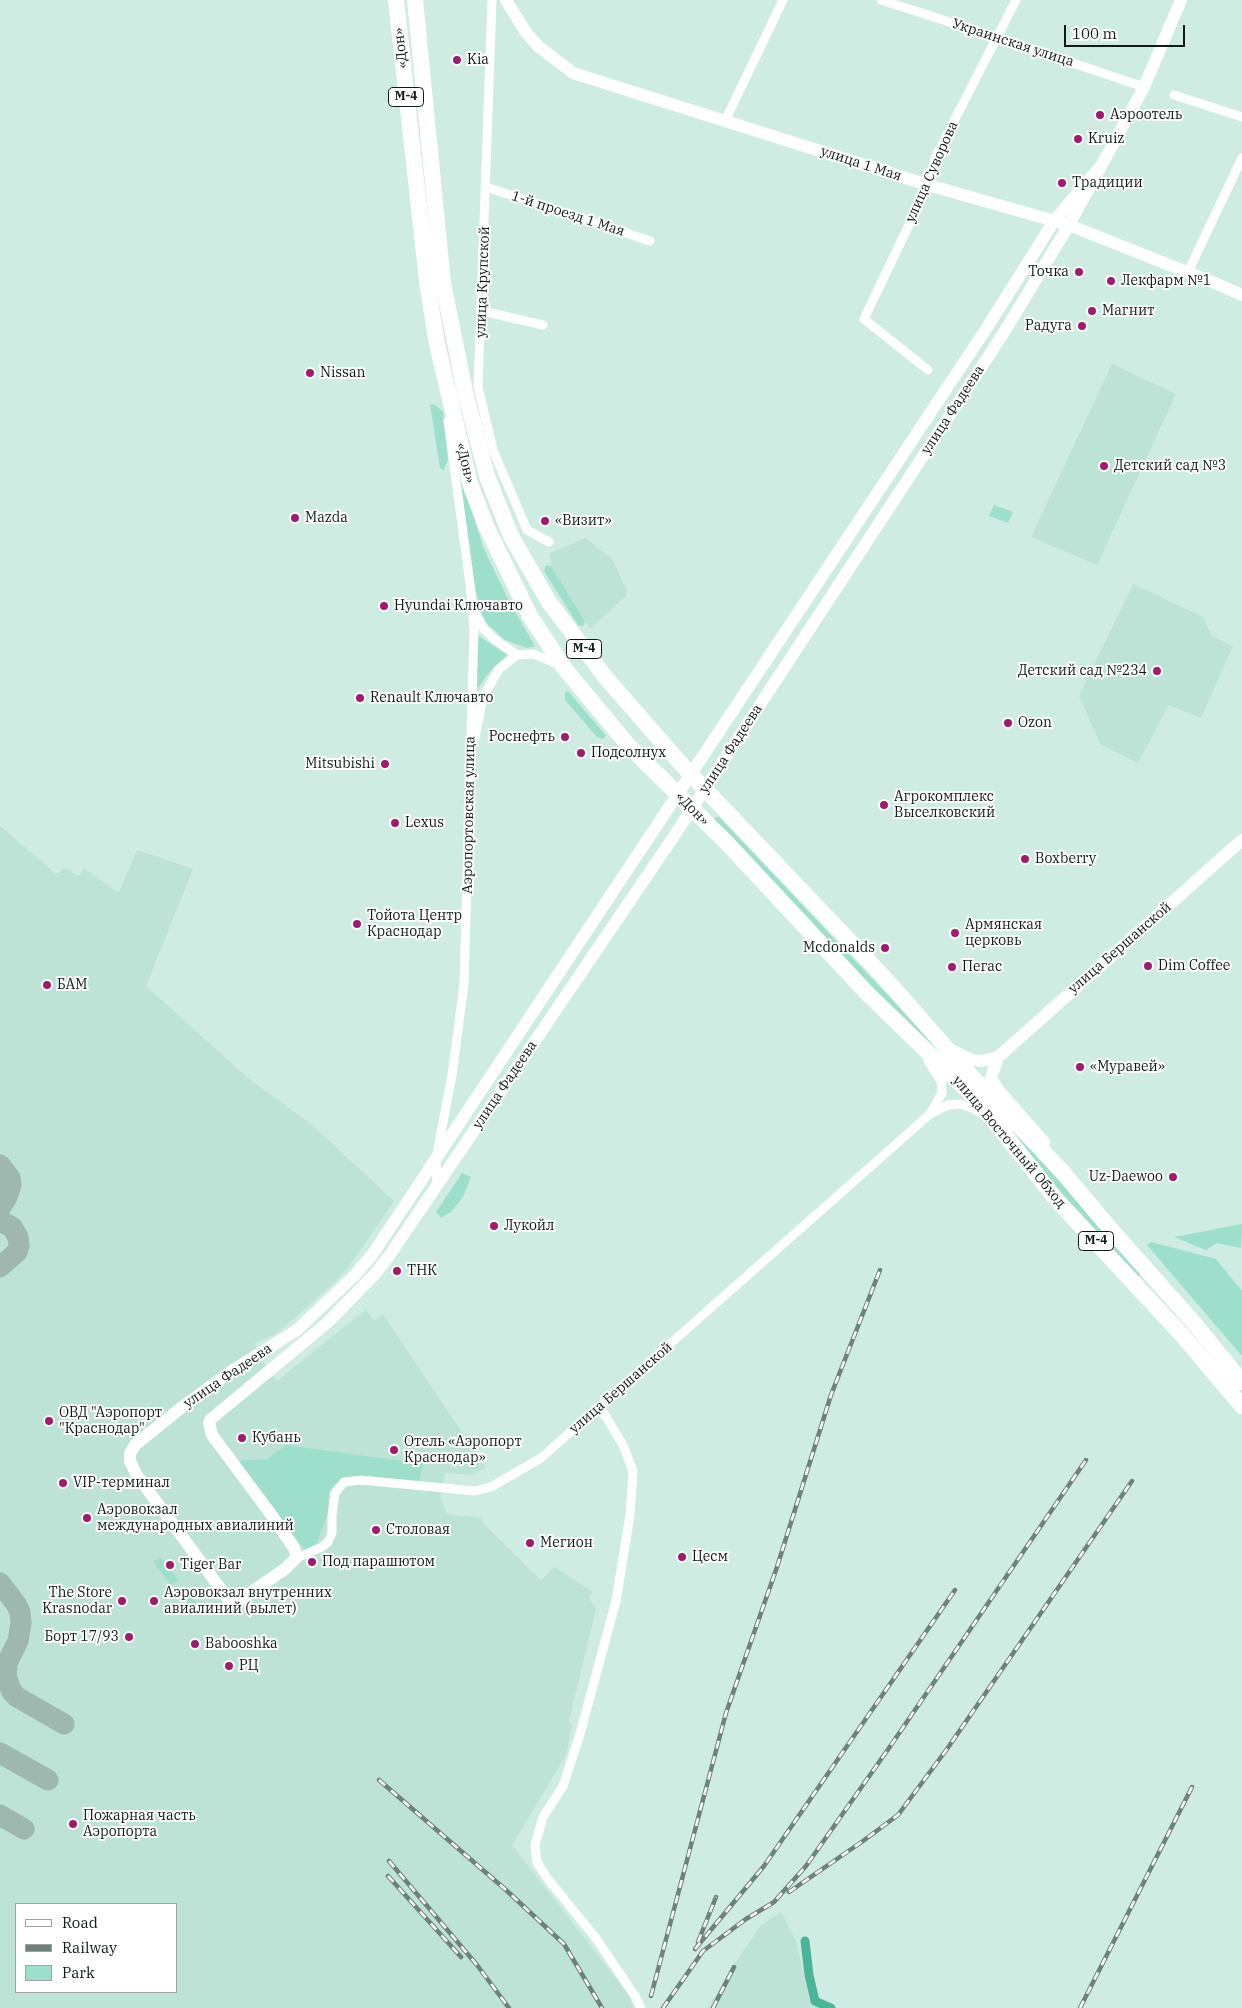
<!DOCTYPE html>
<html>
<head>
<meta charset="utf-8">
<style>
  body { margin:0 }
  #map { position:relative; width:1242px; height:2008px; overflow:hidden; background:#cfece3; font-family:"IBM Plex Serif",serif }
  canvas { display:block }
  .legend { position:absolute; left:15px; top:1903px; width:162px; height:90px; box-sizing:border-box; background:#fff; border:1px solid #9fa4a2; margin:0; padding:6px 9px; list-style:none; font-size:15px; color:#101b17 }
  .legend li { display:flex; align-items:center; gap:10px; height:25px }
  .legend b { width:25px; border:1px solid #9fa4a2 }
  .scale { position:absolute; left:1064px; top:25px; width:121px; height:22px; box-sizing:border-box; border:2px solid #101b17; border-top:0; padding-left:6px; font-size:15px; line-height:18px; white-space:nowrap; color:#101b17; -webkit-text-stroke:4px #fff; paint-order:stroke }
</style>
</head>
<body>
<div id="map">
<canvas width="1242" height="2008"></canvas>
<ul class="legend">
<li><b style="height:6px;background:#fff"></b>Road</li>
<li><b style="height:6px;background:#6e827b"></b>Railway</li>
<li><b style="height:14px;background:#9edfcb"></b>Park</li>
</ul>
<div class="scale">100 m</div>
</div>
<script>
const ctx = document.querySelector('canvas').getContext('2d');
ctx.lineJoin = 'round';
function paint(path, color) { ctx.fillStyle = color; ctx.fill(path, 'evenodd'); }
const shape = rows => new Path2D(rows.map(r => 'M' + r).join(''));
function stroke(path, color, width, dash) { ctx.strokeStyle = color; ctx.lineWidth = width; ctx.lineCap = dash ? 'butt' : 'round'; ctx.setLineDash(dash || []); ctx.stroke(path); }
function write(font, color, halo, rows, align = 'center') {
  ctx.font = font + ' "IBM Plex Serif",serif'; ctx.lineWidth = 4; ctx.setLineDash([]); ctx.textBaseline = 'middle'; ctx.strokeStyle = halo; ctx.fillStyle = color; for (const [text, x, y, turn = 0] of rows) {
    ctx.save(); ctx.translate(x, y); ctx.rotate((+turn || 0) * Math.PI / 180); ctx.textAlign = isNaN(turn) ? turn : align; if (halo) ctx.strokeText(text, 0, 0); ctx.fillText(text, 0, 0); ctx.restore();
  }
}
const built = shape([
  [1112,364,1176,394,1097,565,1031,537],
  [586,538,612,559,627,591,626,596,590,629,551,566,550,553],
  [1133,584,1203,617,1212,636,1233,646,1201,718,1169,705,1138,763,1101,745,1079,696],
  [0,826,55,873,60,873,64,867,77,875,80,875,84,868,117,892,120,890,137,850,193,869,146,986,248,1078,311,1124,394,1201,353,1261,337,1280,288,1324,274,1335,255,1343,259,1356,277,1381,365,1310,375,1321,383,1314,486,1468,471,1475,445,1473,440,1497,447,1514,482,1518,482,1522,541,1580,555,1567,593,1592,589,1598,596,1609,569,1721,572,1726,566,1755,512,1845,628,1994,633,2008,0,2008],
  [16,1904,176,1904,176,1992,16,1992],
  [781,1912,797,1943,809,1999,820,2008,708,2008,729,1972,761,1925]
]);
const green = shape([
  [434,404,443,412,448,460,444,470,440,468,430,405],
  [457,460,466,494,484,549,510,603,535,646,527,648,505,640,482,619,474,582],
  [994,505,1013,512,1008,523,989,516],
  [546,565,551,566,585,621,583,626,578,625,544,571],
  [476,634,507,655,491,670,476,691],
  [568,691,601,730,606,736,603,739,597,737,565,700,565,693],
  [716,817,719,817,968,1080,1141,1272,1139,1276,1135,1277,878,996,713,822],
  [462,1173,471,1177,463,1197,451,1212,441,1218,436,1212],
  [1242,1224,1241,1248,1217,1243,1206,1250,1174,1237],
  [1151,1242,1216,1259,1242,1291,1242,1356,1147,1245],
  [286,1445,423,1464,419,1482,350,1477,339,1481,330,1489,328,1501,330,1508,317,1543,305,1550,238,1461,267,1459],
  [160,1557,178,1580,171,1585,153,1562],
  [185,1588,203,1611,196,1616,178,1593]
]);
const canal = shape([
  [805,1941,809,1975,815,2001,831,2008]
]);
const taxiway = shape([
  [0,1165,10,1178,11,1185,7,1197,0,1208],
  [0,1221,12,1227,18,1237,19,1245,17,1252,0,1267],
  [0,1583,16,1604,20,1612,21,1623,18,1641,0,1677],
  [7,1664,6,1677,12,1692,17,1697,64,1724],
  [0,1753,48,1780],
  [0,1815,24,1829]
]);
const street = shape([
  [492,0,478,387,493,450,527,530,549,542],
  [881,0,996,37,1144,87],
  [1174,95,1242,117],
  [725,121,783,0],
  [486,187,650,241],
  [1188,272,1242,158],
  [482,311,543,325],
  [928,370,864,319,928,185,935,158,1016,0],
  [475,611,484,629,494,639,517,655],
  [475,738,483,697,499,669,517,655,534,654,559,665],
  [932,1113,948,1105,960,1104,975,1109,982,1115],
  [437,1184,436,1159,452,1075,464,984,474,630,470,584,448,421],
  [600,1407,623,1445,633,1471,630,1515,616,1601,580,1734,563,1786,543,1817,535,1845,537,1862,547,1878,595,1937,635,1996,641,2008],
  [295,1559,322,1547,328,1542,332,1533,332,1515,335,1493,344,1482,361,1480,475,1491,491,1487,541,1458,930,1114,942,1093,941,1081,928,1061]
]);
const secondary = shape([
  [506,0,525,31,538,46,573,73,928,185,1069,225,1217,284,1242,295],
  [1099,168,1054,221,988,326,372,1255,355,1275,297,1330,233,1370,182,1407,135,1445,130,1454,130,1461,136,1474,231,1603,237,1602,285,1569,295,1559,296,1554,294,1548,270,1513,212,1435,209,1423,211,1419,327,1323,375,1274,389,1256,672,839,1003,334,1069,225,1144,87,1181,0],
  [951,1050,972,1060,982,1061,998,1057],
  [1044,1142,1000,1092,991,1078,998,1057,1242,840]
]);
const highway = shape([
  [396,0,428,289,437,344,470,484,487,528,530,616,565,669,628,745,727,843,866,992,979,1102,1055,1198,1182,1335,1242,1406],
  [415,0,443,283,465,392,487,476,511,536,549,602,606,678,682,765,882,975,972,1077,1060,1169,1113,1232,1194,1323,1242,1382]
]);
const rail = shape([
  [379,1780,506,1890,564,1944,602,2008],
  [389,1861,477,1965,509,2008],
  [388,1876,461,1957],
  [789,1892,863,1841,898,1815,947,1749,1132,1481],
  [698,1942,716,1897],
  [695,1949,764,1866,955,1590],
  [651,1996,726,1713,777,1567,831,1395,880,1270],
  [663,2008,703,1951,746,1919,774,1902,806,1866,889,1748,1086,1460],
  [713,2008,734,1967],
  [1080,2008,1192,1787]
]);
const markers = [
  [457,60,5,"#a01b6b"],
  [1100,115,5,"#a01b6b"],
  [1078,139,5,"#a01b6b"],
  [1062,183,5,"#a01b6b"],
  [1079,272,5,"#a01b6b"],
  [1111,281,5,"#a01b6b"],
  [1092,311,5,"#a01b6b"],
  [1082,326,5,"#a01b6b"],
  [310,373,5,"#a01b6b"],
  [1104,466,5,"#a01b6b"],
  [295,518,5,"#a01b6b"],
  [545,521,5,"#a01b6b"],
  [384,606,5,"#a01b6b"],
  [1157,671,5,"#a01b6b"],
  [360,698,5,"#a01b6b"],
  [1008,723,5,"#a01b6b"],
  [565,737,5,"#a01b6b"],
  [581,753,5,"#a01b6b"],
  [385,764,5,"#a01b6b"],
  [884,805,5,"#a01b6b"],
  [395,823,5,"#a01b6b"],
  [1025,859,5,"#a01b6b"],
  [357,924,5,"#a01b6b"],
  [955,933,5,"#a01b6b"],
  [885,948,5,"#a01b6b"],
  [1148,966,5,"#a01b6b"],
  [952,967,5,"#a01b6b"],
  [47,985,5,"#a01b6b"],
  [1080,1067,5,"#a01b6b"],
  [1173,1177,5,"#a01b6b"],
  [494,1226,5,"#a01b6b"],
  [397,1271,5,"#a01b6b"],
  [49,1421,5,"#a01b6b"],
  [242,1438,5,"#a01b6b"],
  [394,1450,5,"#a01b6b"],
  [63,1483,5,"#a01b6b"],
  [87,1518,5,"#a01b6b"],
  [376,1530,5,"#a01b6b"],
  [530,1543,5,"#a01b6b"],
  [682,1557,5,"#a01b6b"],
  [312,1562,5,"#a01b6b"],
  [170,1565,5,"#a01b6b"],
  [122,1601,5,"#a01b6b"],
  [154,1601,5,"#a01b6b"],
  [129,1637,5,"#a01b6b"],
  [195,1644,5,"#a01b6b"],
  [229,1666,5,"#a01b6b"],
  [73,1824,5,"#a01b6b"]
];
const shields = [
  [406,97,35],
  [584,649,35],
  [1096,1241,35]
];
const shieldNames = [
  ["М-4",406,97],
  ["М-4",584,649],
  ["М-4",1096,1241]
];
const streetNames = [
  ["Украинская улица",1013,43,18],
  ["«Дон»",401,48,-96],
  ["улица 1 Мая",861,164,18],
  ["улица Суворова",932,172,-66],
  ["1-й проезд 1 Мая",568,214,18],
  ["улица Крупской",483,282,-88],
  ["улица Фадеева",953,410,-57],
  ["«Дон»",465,463,76],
  ["улица Фадеева",731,749,-57],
  ["«Дон»",692,809,45],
  ["Аэропортовская улица",469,815,-89],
  ["улица Бершанской",1120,948,-41],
  ["улица Фадеева",505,1085,-56],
  ["улица Восточный Обход",1009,1142,50],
  ["улица Фадеева",228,1376,-34],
  ["улица Бершанской",621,1388,-41]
];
const poiNames = [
  ["Kia",467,60],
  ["Аэроотель",1110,115],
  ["Kruiz",1088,139],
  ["Традиции",1072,183],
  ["Точка",1069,272,"right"],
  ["Лекфарм №1",1121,281],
  ["Магнит",1102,311],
  ["Радуга",1072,326,"right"],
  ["Nissan",320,373],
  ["Детский сад №3",1114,466],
  ["Mazda",305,518],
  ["«Визит»",555,521],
  ["Hyundai Ключавто",394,606],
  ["Детский сад №234",1147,671,"right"],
  ["Renault Ключавто",370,698],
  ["Ozon",1018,723],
  ["Роснефть",555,737,"right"],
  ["Подсолнух",591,753],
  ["Mitsubishi",375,764,"right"],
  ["Агрокомплекс",894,797],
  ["Выселковский",894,813],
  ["Lexus",405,823],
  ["Boxberry",1035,859],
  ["Тойота Центр",367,916],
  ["Краснодар",367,932],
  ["Армянская",965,925],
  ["церковь",965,941],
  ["Mcdonalds",875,948,"right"],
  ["Dim Coffee",1158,966],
  ["Пегас",962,967],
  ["БАМ",57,985],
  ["«Муравей»",1090,1067],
  ["Uz-Daewoo",1163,1177,"right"],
  ["Лукойл",504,1226],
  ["ТНК",407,1271],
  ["ОВД \"Аэропорт",59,1413],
  ["\"Краснодар\"",59,1429],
  ["Кубань",252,1438],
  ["Отель «Аэропорт",404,1442],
  ["Краснодар»",404,1458],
  ["VIP-терминал",73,1483],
  ["Аэровокзал",97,1510],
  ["международных авиалиний",97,1526],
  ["Столовая",386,1530],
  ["Мегион",540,1543],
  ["Цесм",692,1557],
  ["Под парашютом",322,1562],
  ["Tiger Bar",180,1565],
  ["The Store",112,1593,"right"],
  ["Krasnodar",112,1609,"right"],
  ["Аэровокзал внутренних",164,1593],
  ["авиалиний (вылет)",164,1609],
  ["Борт 17/93",119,1637,"right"],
  ["Babooshka",205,1644],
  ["РЦ",239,1666],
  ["Пожарная часть",83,1816],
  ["Аэропорта",83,1832]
];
paint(built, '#bde2d6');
paint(green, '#9edfcb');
stroke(canal, '#4bb499', 9);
stroke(taxiway, '#9eb7af', 21);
stroke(street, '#fff', 9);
stroke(secondary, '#fff', 12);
stroke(highway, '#fff', 16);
stroke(rail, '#6e827b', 4.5);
stroke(rail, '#fff', 2.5, [8]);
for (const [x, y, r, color] of markers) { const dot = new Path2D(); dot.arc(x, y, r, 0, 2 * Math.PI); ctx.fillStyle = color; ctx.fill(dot); stroke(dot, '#fff', 2); }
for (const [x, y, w] of shields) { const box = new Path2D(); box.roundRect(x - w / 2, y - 9.5, w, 19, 4); ctx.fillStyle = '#fff'; ctx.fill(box); stroke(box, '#101b17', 1); }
write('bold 12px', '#101b17', null, shieldNames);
write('14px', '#101b17', '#fff', streetNames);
write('14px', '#101b17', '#fff', poiNames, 'left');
</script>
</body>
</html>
